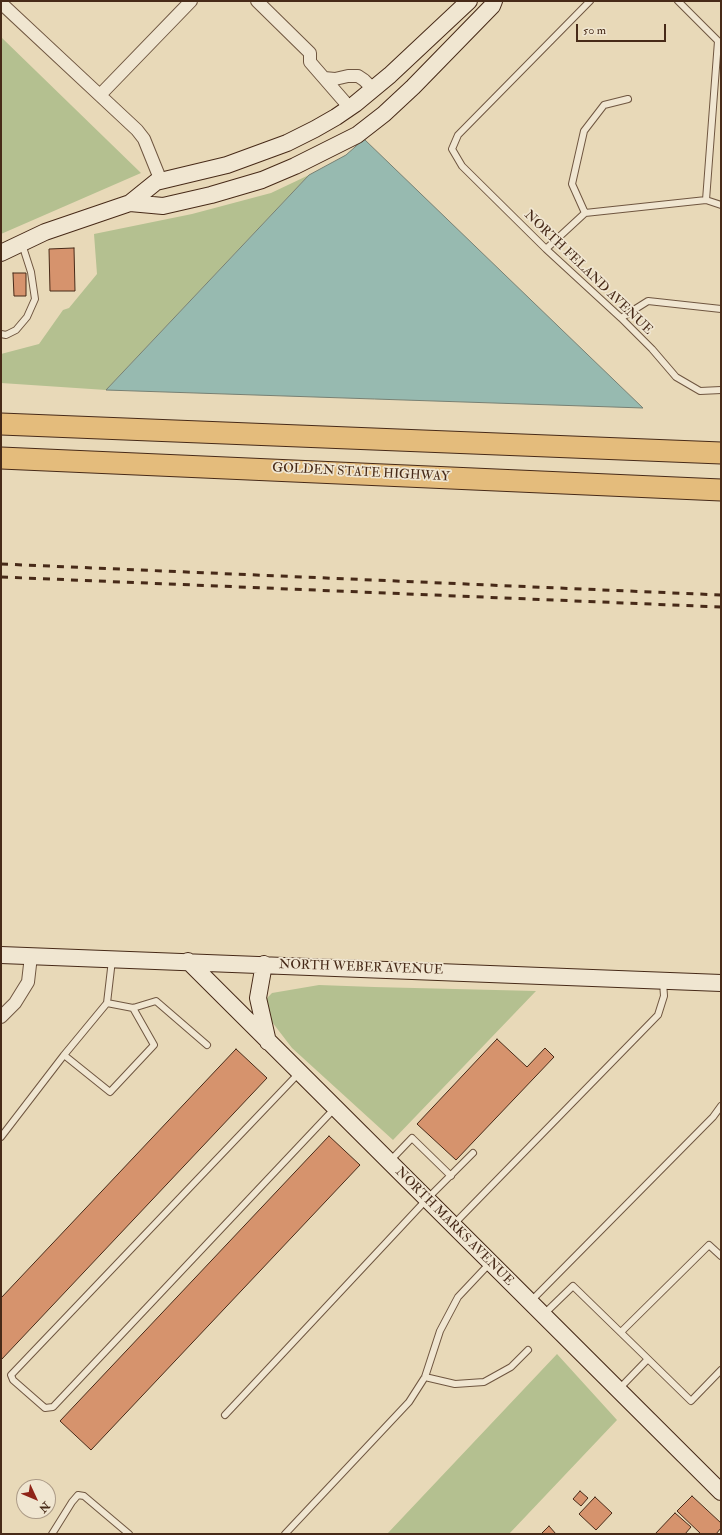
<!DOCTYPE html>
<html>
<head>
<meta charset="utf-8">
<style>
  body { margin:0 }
  #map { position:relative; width:722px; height:1535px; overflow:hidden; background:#e8d9b8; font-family:"IM FELL Double Pica",serif }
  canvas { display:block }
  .frame { position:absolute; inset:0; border:2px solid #472a18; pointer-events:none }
  .north { position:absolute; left:16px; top:1479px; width:40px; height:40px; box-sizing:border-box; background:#f0e6d1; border:1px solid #ac9b87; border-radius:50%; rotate:134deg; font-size:11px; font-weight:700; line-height:16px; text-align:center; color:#472a18 }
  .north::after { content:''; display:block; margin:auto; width:14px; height:18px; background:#8f2418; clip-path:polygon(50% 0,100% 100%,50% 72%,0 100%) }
  .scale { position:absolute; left:576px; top:24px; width:90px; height:18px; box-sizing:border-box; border:2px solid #472a18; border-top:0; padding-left:5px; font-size:12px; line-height:14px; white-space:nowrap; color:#472a18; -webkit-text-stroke:3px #f0e6d1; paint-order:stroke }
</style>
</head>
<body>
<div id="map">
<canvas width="722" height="1535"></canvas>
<div class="frame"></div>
<div class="north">N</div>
<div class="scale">50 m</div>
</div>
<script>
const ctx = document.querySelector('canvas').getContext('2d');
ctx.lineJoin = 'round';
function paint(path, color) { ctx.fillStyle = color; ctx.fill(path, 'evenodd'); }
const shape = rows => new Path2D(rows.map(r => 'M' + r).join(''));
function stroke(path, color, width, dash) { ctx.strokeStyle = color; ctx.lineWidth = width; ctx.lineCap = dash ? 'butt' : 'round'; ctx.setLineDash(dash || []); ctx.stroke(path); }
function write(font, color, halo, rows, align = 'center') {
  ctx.font = font + ' "IM FELL Double Pica",serif'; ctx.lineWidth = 3.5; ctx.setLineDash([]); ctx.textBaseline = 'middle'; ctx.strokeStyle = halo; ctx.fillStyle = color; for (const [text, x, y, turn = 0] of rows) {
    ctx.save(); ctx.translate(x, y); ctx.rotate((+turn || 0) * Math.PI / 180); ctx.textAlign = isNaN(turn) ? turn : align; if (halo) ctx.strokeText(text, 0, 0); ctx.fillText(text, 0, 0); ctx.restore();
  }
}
const green = shape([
  [1,37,141,173,1,234],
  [309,175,106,390,1,383,1,354,39,344,63,310,69,308,97,274,94,234,192,214,271,193],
  [319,985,374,987,536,991,393,1140,292,1048,269,1018,266,999,272,993],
  [557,1354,617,1420,509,1534,387,1534]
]);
const water = shape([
  [364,139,643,408,106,390,309,175,346,155,364,139]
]);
const building = shape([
  [74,248,75,291,50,291,49,249,74,248],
  [13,273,26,273,26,296,14,296,13,273],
  [497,1039,527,1067,545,1048,554,1057,456,1160,417,1124,497,1039],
  [236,1049,267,1078,1,1360,1,1298,236,1049],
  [329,1136,360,1165,91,1450,60,1421,329,1136],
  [580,1491,588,1498,581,1506,573,1499,580,1491],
  [692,1496,721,1523,721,1528,716,1534,701,1534,677,1511,692,1496],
  [595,1497,612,1513,596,1530,579,1514,595,1497],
  [675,1513,691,1527,685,1534,655,1534,675,1513],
  [549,1526,556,1534,541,1534,549,1526]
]);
const lane = shape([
  [590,1,458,135,452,149,462,166,546,249,621,318,652,349,676,377,700,391,721,390],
  [678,1,720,43],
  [706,200,718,41],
  [585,213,572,184,584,131,604,105,628,99],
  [546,249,585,213,706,200,721,205],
  [621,318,648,301,721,309],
  [1,334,6,335,16,330,27,317,35,299,31,272,22,244],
  [107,1003,133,1008,156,1001,207,1045],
  [64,1055,110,1092,154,1045,133,1008],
  [299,1073,11,1375,13,1380,45,1408,53,1407,335,1108],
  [1,1137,64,1055,107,1003,112,960],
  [389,1162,412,1138,451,1176],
  [454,1224,658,1015,664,996,663,982],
  [531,1301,713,1117,721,1106],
  [543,1315,573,1286,648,1359,619,1389],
  [621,1332,709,1245,721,1256],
  [648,1359,691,1401,721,1370],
  [425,1377,455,1384,484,1382,511,1367,528,1350],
  [225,1415,427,1199,473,1153],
  [52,1534,72,1502,78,1495,84,1496,129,1534],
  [285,1534,409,1402,425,1377,440,1331,458,1297,490,1263]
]);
const street = shape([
  [257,1,310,53,310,62,350,108],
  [1,3,137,130,144,139,161,181],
  [324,78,335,79,348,76,358,76,364,80,373,89],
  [100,95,191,1],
  [1,1017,15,1003,28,982,31,956]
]);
const secondary = shape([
  [130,203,163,206,211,195,262,180,295,166,357,135,384,114,413,87,492,6,494,1],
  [1,253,45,232,130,203,156,182,227,165,287,143,315,129,336,117,355,104,390,75,469,1],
  [1,955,721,983],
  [188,961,721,1492],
  [264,964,258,998,268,1042]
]);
const highway = shape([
  [1,424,721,453],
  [1,458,721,490]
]);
const rail = shape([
  [1,564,721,595],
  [1,577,721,607]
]);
const streetNames = [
  ["NORTH FELAND AVENUE",588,273,44],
  ["GOLDEN STATE HIGHWAY",361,473,3],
  ["NORTH WEBER AVENUE",361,968,2],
  ["NORTH MARKS AVENUE",454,1227,45]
];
paint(green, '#b4c090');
paint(water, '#97bab0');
stroke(water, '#778073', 1);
paint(building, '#d6936d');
stroke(building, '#472a18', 1);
stroke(lane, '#6f5640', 8);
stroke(street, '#6f5640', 14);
stroke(secondary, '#472a18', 18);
stroke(highway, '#472a18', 23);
stroke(lane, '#f0e6d1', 6);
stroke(street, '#f0e6d1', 12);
stroke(secondary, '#f0e6d1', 16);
stroke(highway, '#e4bc7c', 21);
stroke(rail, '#472a18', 3, [7, 7]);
write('13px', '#472a18', '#f0e6d1', streetNames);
</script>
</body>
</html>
